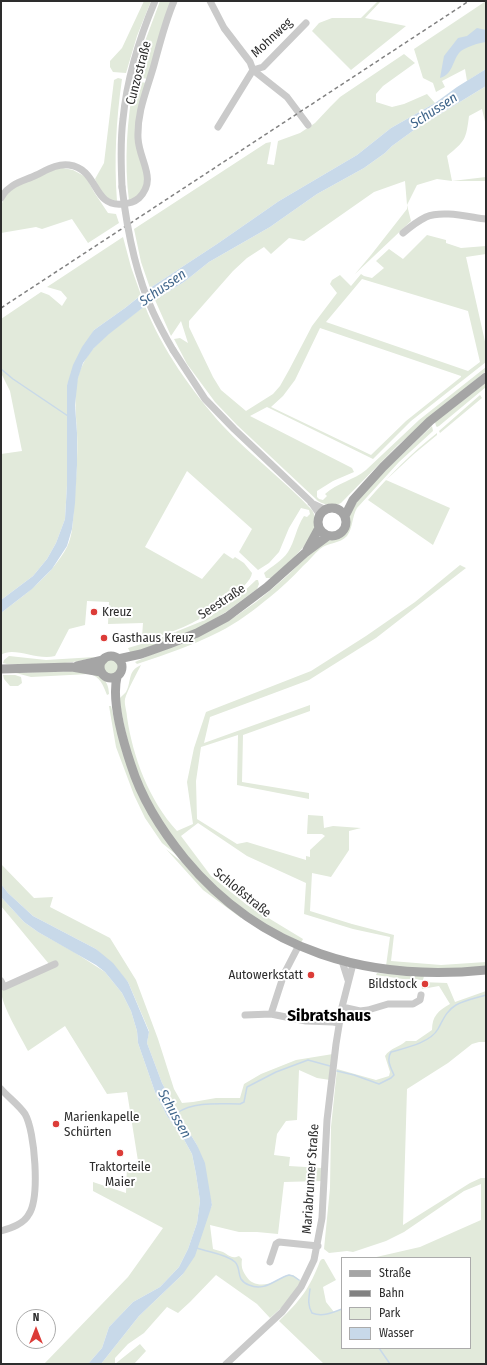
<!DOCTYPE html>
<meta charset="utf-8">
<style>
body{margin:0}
#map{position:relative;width:487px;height:1365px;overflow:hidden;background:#fff;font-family:"Fira Sans Condensed",sans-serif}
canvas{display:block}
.frame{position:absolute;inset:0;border:2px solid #2d2d2d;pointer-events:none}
.legend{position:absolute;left:341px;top:1257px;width:130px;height:92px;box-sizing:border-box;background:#fff;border:1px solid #ababab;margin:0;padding:5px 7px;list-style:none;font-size:12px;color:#2d2d2d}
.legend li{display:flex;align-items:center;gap:8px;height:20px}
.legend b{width:20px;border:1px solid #ababab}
.north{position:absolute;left:16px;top:1309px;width:40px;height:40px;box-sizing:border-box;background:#fff;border:1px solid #ababab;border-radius:50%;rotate:0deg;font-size:11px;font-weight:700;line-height:16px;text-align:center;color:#2d2d2d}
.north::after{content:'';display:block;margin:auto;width:14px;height:18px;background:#dc3c38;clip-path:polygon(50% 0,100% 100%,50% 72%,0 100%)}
</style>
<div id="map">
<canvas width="487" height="1365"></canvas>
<div class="frame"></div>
<ul class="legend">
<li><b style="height:5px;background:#a5a5a5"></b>Straße</li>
<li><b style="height:5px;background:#828282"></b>Bahn</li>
<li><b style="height:11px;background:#e2eadb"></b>Park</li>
<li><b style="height:11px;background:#c8d9e9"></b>Wasser</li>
</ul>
<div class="north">N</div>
</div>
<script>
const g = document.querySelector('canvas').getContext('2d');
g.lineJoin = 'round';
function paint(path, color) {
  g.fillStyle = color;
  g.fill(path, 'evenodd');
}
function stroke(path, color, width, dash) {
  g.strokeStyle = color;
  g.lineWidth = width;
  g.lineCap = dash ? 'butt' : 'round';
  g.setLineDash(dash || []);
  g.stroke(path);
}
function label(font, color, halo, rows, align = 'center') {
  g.font = font + ' "Fira Sans Condensed",sans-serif';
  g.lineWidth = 4;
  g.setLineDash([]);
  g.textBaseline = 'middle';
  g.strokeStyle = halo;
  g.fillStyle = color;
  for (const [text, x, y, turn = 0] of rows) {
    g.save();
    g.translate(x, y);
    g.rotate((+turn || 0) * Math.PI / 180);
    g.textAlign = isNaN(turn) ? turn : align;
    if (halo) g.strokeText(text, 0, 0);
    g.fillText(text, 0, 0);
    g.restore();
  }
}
paint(new Path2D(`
 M144,1H151L137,36L126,73L113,72L110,67V61L122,48Z
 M160,1H172L148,79L136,77L141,52Z
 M378,1H381L365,18L406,26L351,70L312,31L319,23L332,18H361Z
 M486,1V69L467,81L465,69L442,81L445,87L436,92L433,83L423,78L414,49Z
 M404,54L415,63L383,86L376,94V102L392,107L404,104L427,94L435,103L391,128L357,155L279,201L217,244L150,288L141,262L134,229L266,143L271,142L267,164L274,165L278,141L300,133L315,123L331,106L340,97Z
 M118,78L122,79C116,121 114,159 117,201C105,201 99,188 95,179L104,163L114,80Z
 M134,81L147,83L138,123L145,172L144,189L137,197L129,201C124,161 127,121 134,81Z
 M486,86V126L482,109L469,116C466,140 465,141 447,156L452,181L486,177V181H452L437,179L417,185L407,205L411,221L355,274L371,255L407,209V205L405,181L374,192L304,241L289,238L271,254L264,247L247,258L233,271L189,321V327L213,377L221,390L246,411L273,394L280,386L289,370L312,326L337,293L330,284L332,280L340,275L351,286L361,274L364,276L372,278L384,268L376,261L389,249L403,259L427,235L446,240V243L461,248L486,246V254L466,257L486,346V362L411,421L373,459L267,407L250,416L352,468L354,472L333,481L317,491V497L319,499L323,500L327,496L325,494C337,483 354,480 366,470L419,420L486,367V371L398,445L341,503C333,507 325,505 318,501L237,425L215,402L187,364L174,339L180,338L188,343L181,321L171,336L155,300L184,282L209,262L270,227L317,194L364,168L385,153L392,146L414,130ZM362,279L468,311L480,362L468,371L326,322ZM320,328L461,376V377L406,421L371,455L271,407L283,396L295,380Z
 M63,168L73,170L86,177L94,192L108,213L116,214L119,223L88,243L72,219L42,229L36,227L1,233V205L8,191L53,169Z
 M123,237L131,267L141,295L125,308L94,330L67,385V485L65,519L56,543L47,559L33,576L1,600V454L22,451L10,391L1,373V319L41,292L49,295L62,306L67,298L61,291L47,287Z
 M145,306C161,348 193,393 223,426C251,456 284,480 312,510C327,534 286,564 271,578H266L264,573C272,566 282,561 288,552C295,541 296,528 304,516L307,517L310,514L309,510L301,508L289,528L279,552L269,563L258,570L239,552L252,529L187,471L145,547L202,579L224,553L233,559L235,557L244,563L252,573C251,587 205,617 192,623C181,629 169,632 157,637L155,634L142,637L143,623L108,624L109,602L87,601L85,625L69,629L55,656C37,661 14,646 1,655V613C26,594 52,575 67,547C73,535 73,519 74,505C76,481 78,457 77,432C76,410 72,385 83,364C94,341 125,321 145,306Z
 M486,381V387L439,426L437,427L436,426L435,422Z
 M480,395L482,398L440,433L439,431Z
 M432,426L433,431L399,462L357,508C352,516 353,528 347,536C340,544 328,542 320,549C314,554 309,561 303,566C293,577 281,588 270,597C254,610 237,623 219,632C193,645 165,655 137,664L135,662L236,616L256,602L273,588L289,574L314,548L326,539L336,538L344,534L348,525L349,513L367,488Z
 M437,433V435L414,454L386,480L450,508L433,545L368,500C389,476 411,453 437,433Z
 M460,565L466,568L376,638L309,680L210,717L204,743L310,705V711L243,735L242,782L309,793V799L237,785L238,735L201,747L196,781L197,819L237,844L247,842L306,860V856L310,857V850L325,836L322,834H307L308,815L323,816L324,828L333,826L361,828L349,831V850L331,877L312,873L310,911L352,924L394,935L391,961L441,965L486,962V967L431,970L386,966L390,937L353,929L304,914L306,883L247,856L198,823L181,836L211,876L247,905L303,939L301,943L296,940C282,933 267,926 254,917C214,890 182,854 157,813C153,806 147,798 144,790C131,761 125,730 119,699C121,697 124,694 126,692C132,681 127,671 141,665C137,673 127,691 125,699C124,704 127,712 127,717C133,758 149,800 177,831L193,824L187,782L194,748L206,712L311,671L366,636L415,602Z
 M256,580H258L259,584L257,589L226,612L194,631L131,654L128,648L158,639L205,620L238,597Z
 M9,656L46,660L95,657C67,666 36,664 7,664L3,663L4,660Z
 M103 667a8 8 0 1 1 16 0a8 8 0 1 1-16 0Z
 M85,671C98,674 109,678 109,694L107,695C103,685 100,676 89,674L31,677L16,673H5Z
 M3,675H15L21,677L22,683L18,686H10L4,679Z
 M109,706H111L123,754L179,857L162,843L145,818L134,795L116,747Z
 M166,849L184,864L241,916V918L203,890Z
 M1,864L34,898L53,897L50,907L110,938L136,980L158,1039L174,1089L182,1103L193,1102L216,1098H240L244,1084L261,1074L296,1060L333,1054L330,1080L317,1078L299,1070L297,1120L286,1121L277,1134L274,1155L290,1157L289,1166L322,1168V1181L284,1182L278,1234L257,1232H239L210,1225L213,1249C216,1250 220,1251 223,1252C230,1256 232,1259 239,1256L242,1259C241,1266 242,1270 246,1276C252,1286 264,1286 274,1282C279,1280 283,1276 288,1275C294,1274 297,1278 302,1282L282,1307L270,1318L257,1304L216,1275L190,1302L178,1313L167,1307L144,1333L128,1344L115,1358V1364L140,1344L146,1351L134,1364H101L139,1316L183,1274L212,1205L197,1145L186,1127L162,1083L147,1043L149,1031L128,982L96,949L33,916L8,893L1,884Z
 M1,897L24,922L38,932L74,952L105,972L122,993L131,1011L137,1031L138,1043L155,1092L167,1116L182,1136L192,1154L196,1174L200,1201L197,1223L188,1249L179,1267L160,1287L133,1302L109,1327L102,1348L88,1364H44L128,1277L163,1228L93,1191V1182L126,1193L127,1165L138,1161L127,1092L107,1094L65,1026L28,1051C21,1037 1,1005 1,990L57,965L49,964L1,906Z
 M377,973L424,976L423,980L403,979L376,975Z
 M421,982L447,983L455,1002L486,991V1042H479L472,1044L448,1063L407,1089L403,1225L470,1183L481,1178H486V1364H324L279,1321C300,1301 310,1288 320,1261L322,1259H324L336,1280L323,1287L326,1302L334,1312L342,1309V1348H470V1258H372L420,1247L481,1220V1184L464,1191L404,1232L386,1241L353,1252L347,1251L329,1253L324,1249L330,1188L331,1127L337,1069L376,1080L389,1076L390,1072L385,1056C390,1048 400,1047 406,1041H416L432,1030C432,1016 438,1011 450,1004L439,986L422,989Z`), '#e2eadb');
paint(new Path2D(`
 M477,28L486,30V42C479,43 464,47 459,53C452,62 453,74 440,78L444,56L458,38L467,36Z
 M486,69V86L414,130L392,146L385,153L364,168L317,194L270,227L209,262L184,282L145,306L109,334L94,348L83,363L78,378L75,405L77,433V465L75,503L72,529L67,546L52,569L32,589L1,613V600L33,576L47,559L56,543L65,519L67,485V385L73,365L82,347L94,330L125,308L150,288L217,244L279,201L357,155L391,128L435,103L457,87Z
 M1,884L8,893L33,916L96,949L113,963L128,982L149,1032L147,1043L162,1083L186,1127L197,1145L205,1163L212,1205L195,1256L183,1274L139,1316L101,1364H88L102,1348L109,1327L133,1302L160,1287L179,1267L188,1249L197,1223L200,1201L196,1174L192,1154L182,1136L167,1116L155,1092L138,1043L137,1031L131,1011L122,993L105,972L96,965L38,932L24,922L1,897Z`), '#c8d9e9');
stroke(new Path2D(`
 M1,369L13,379L68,416
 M337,1071L354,1075L379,1084L391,1078L394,1075C391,1068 386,1060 391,1052C405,1048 430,1043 438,1029C443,1020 446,1011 456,1005C465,1000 476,998 486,995
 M177,1113C194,1101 220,1104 240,1104L244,1102L247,1087L276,1072L308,1060L330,1066
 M197,1248C208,1252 227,1254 235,1262C240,1267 238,1274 241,1279C243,1282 246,1284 249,1285C265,1292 275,1279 289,1275L293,1276L299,1280
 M310,1289C309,1297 307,1305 312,1313C322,1317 332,1313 342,1309
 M379,1348L390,1364`), '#c8d9e9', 1.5);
stroke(new Path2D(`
 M210,1L224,28L250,62L253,70L287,97L308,125
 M253,70L263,67L306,23
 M218,127L253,70
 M122,187C121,165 120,142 123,119C127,78 139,39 155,1
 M1,198C8,185 20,182 32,177C44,172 56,163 69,165C99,169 92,207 122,204C129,203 133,203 139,198C158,179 139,161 138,138C137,111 147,90 154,65C160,43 165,22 174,1
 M403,233C410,227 418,221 426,217C442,210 469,217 486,219
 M173,350L205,399L234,429L311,502L320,515
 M311,503L326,510
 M342,961L348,980
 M1,981L4,987L55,964
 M342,1007L360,1011L368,1010L388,1004H413L420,1000L421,995
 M271,1014L284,974L299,945
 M245,1015L271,1014L306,1021L333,1022L339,1023
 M1,1089C8,1097 19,1105 25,1114C35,1131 40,1197 29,1214C24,1224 11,1228 1,1231
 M270,1262L276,1244L279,1242L318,1246
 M226,1364L282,1312L301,1287L314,1260L322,1218L327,1120L336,1044L342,1007L353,964`), '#cacaca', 7);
stroke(new Path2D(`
 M318 522a14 14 0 1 1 28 0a14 14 0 1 1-28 0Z
 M345,516L353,500L383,467L430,421L486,377
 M307,550L319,528
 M100 667a11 11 0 1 1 22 0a11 11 0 1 1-22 0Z
 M118,659L141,654L169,644L197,633L227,617L267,587L305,553L328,536
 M77,666L103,660
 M1,669L72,667L101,672
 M117,677C111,702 123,741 131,765C142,800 162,831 185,859C262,952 369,982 486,970`), '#a5a5a5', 9);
stroke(new Path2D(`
 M1,308L469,1`), '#828282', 1.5, [4, 3]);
stroke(new Path2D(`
 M122,187C127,230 135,273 153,312C159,325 166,338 173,350`), '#cacaca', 7);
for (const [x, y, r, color] of [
 [94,612,4,"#dc3c38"],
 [104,638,4,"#dc3c38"],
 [311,975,4,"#dc3c38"],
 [425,984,4,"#dc3c38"],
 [56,1124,4,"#dc3c38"],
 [120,1153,4,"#dc3c38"]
]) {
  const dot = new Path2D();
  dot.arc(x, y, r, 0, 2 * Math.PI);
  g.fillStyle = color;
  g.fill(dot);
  stroke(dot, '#fff', 1.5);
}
label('13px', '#2d2d2d', '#fff', [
 ["Mohnweg",272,38,-43],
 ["Cunzostraße",139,73,-75],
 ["Seestraße",222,602,-33],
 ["Schloßstraße",242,893,39],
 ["Mariabrunner Straße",311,1179,-86]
]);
label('13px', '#2d2d2d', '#fff', [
 ["Kreuz",102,612],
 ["Gasthaus Kreuz",112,638],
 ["Autowerkstatt",303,975,"right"],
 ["Bildstock",417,984,"right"],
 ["Marienkapelle",64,1117],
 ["Schürten",64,1132],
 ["Traktorteile",120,1167,"center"],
 ["Maier",120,1182,"center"]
], 'left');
label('italic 14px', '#40668b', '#fff', [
 ["Schussen",434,111,-33],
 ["Schussen",163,288,-35],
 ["Schussen",174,1114,61]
]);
label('bold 17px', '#000', '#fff', [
 ["Sibratshaus",329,1016]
]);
</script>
